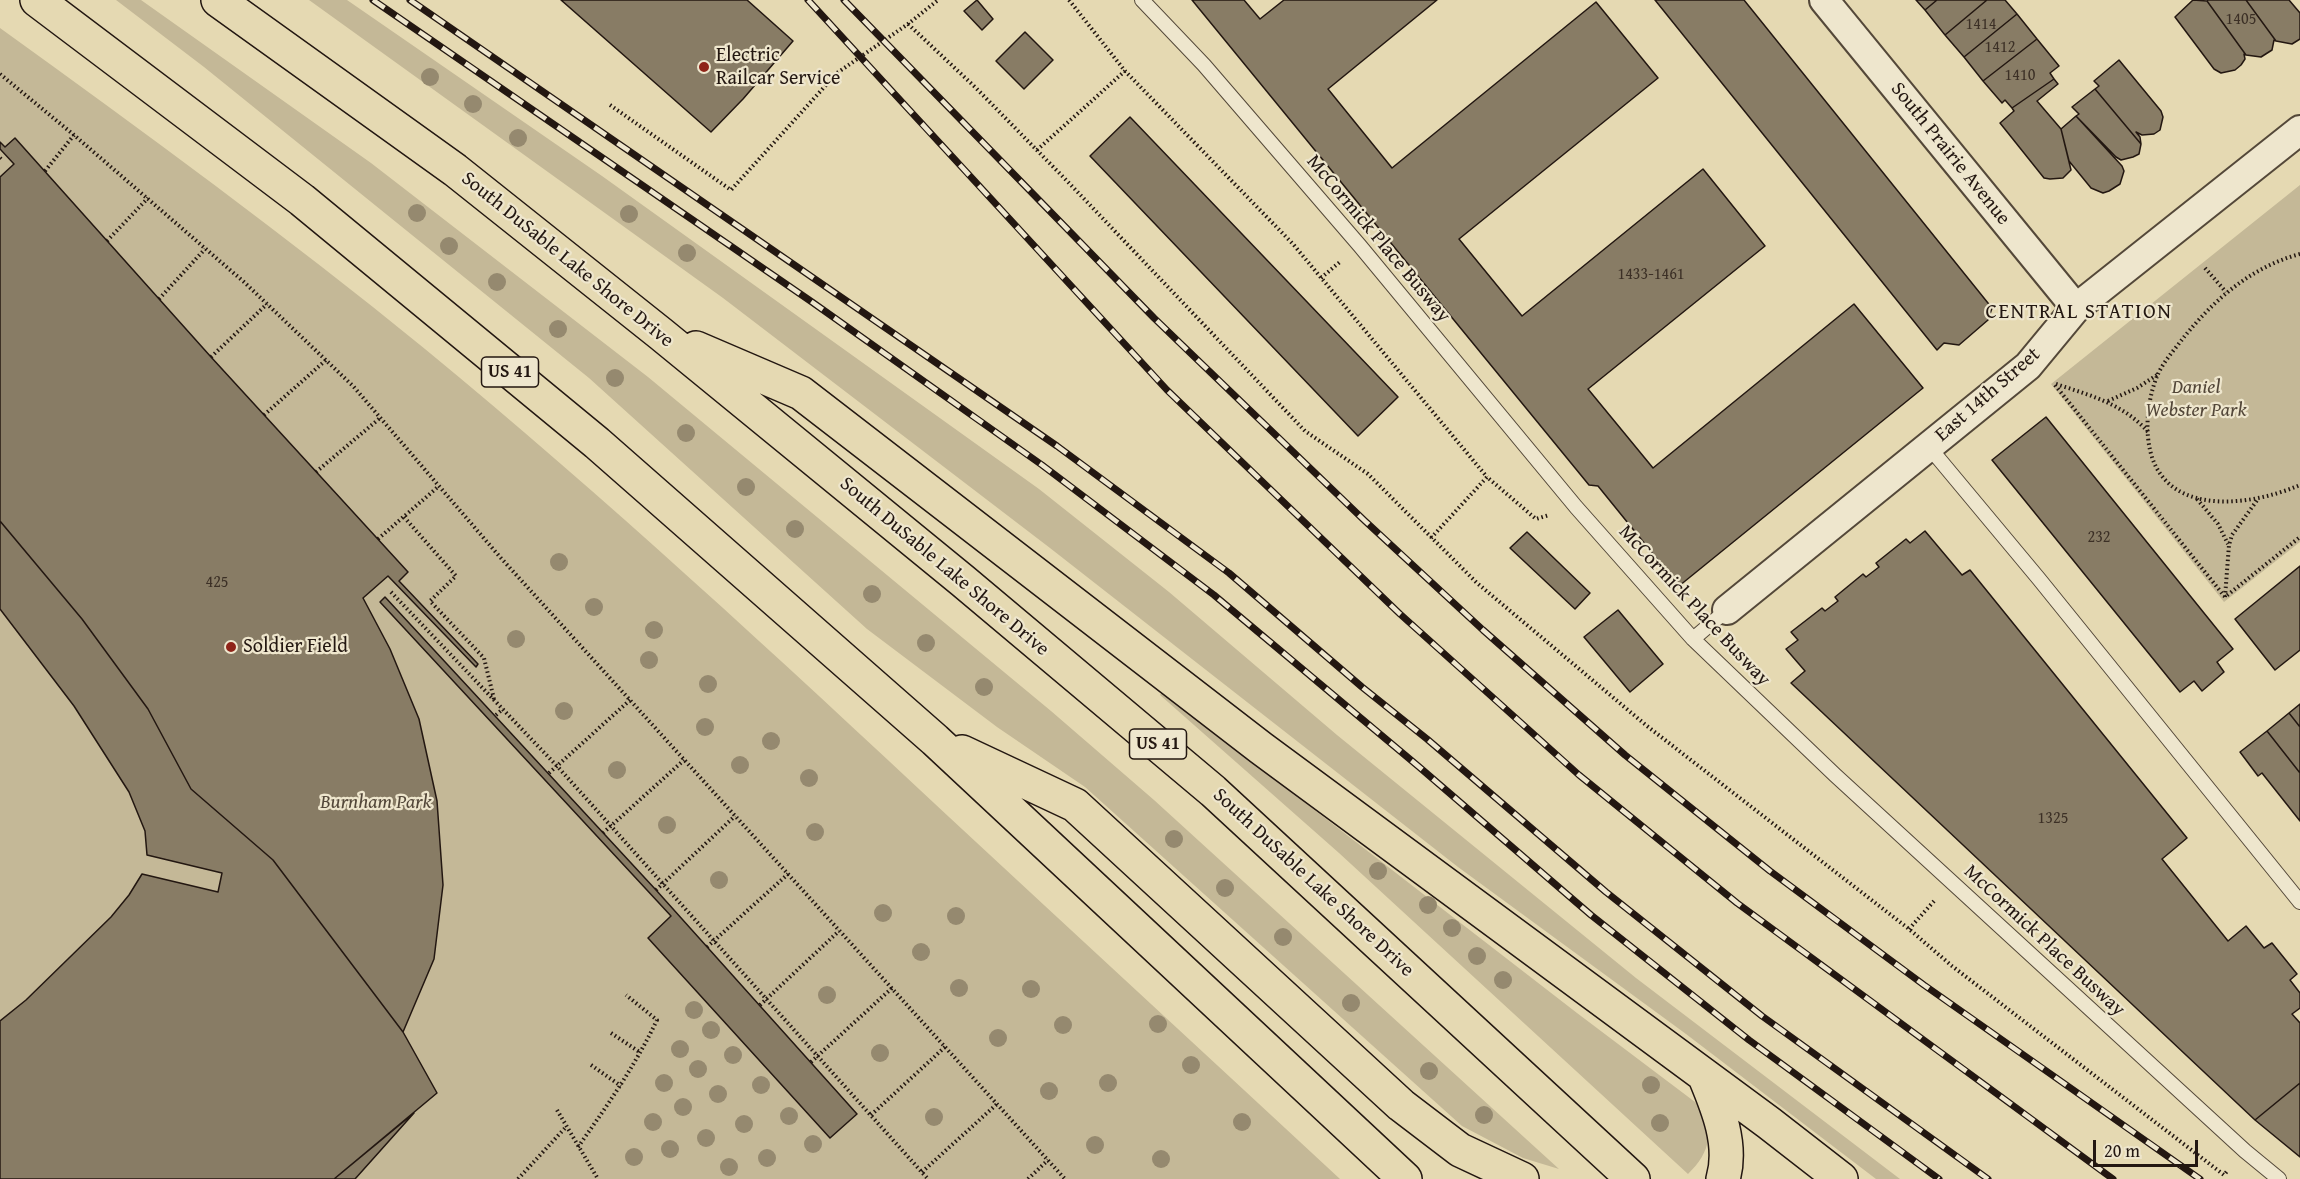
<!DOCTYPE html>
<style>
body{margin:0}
#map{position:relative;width:2300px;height:1179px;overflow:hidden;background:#e5d9b2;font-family:"Gentium Book Plus",serif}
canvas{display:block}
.scale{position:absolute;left:2093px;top:1140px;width:105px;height:27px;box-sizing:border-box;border:3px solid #231711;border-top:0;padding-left:8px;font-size:18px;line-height:21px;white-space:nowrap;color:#231711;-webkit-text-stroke:4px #eee6cd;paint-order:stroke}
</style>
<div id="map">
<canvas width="2300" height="1179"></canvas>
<div class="scale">20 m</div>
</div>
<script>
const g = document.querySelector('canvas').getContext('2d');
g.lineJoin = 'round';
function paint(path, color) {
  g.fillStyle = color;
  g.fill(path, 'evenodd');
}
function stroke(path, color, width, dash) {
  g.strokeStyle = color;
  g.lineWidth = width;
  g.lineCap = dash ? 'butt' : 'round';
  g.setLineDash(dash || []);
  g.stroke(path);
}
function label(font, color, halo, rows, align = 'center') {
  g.font = font + ' "Gentium Book Plus",serif';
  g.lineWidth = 4.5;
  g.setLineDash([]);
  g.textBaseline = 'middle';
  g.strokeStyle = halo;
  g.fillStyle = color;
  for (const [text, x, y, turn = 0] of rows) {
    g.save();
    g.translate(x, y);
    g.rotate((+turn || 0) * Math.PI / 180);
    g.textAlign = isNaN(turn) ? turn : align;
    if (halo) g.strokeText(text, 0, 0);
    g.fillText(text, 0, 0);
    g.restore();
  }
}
paint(new Path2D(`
 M116,0H141L371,163L648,377L1051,711L1154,800L1559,1169L1523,1158L1462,1126L1085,787L997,727L867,629L589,378L204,67Z
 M309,0H347L602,176L1039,489L1169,592L1337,735L1636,978L1900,1179H1876L1686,1034L1458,867L1050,548L723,298Z
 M0,28C144,132 288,237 425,349C606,498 778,657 949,817C1079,938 1210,1058 1340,1179H0Z
 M2300,185V542L2224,602L2051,384Z
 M1162,692L1577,1013L1695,1102C1716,1128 1711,1152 1688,1174L1339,853L1160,695Z`), '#c4b897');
const building = new Path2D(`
 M561,0H747L793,41L743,99L711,132Z
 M977,0L993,19L982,30L964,11Z
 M1192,0H1244L1260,19L1284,0H1437L1328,89L1392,168L1596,2L1658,78L1459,239L1522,316L1703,169L1765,246L1588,389L1653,468L1854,304L1923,388L1679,586L1598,486L1589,485Z
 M1655,0H1744L1992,308L1988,320L1959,345L1944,343L1937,350Z
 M1916,0H1937L1925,10Z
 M1937,0H1987L1945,35L1925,10Z
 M1987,0H2005L2017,14L1964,57L1945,35Z
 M2193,0L2207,1L2246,55L2244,54L2245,59L2241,65L2235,70L2221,73L2214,69L2175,17Z
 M2208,0H2246L2276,41L2274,40L2272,50L2261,57L2246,55L2207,1Z
 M2246,0H2289L2300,13V39L2292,44L2276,41Z
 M2017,14L2037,39L1983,81L1964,57Z
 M1025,32L1053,60L1024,89L996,61Z
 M2037,39L2059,66L2050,73L2054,79L2012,108L2005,100L2002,103L1983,81Z
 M2119,60L2161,111L2163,117L2160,130L2154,134L2142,135L2136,132L2140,137L2141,144L2095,89L2099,86L2094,81Z
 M2054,79L2058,84L2037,101L2061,129L2071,170L2063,178L2050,179L2044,178L2000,123L2014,111L2012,108Z
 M2095,89L2141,144L2139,154L2133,157L2121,160L2116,157L2076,116L2079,114L2072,107Z
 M2076,116L2122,166L2124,171L2120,184L2109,191L2103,193L2091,188L2069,161L2061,129Z
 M1130,117L1398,397L1358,436L1090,156Z
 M15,138L211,357L408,572L399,581L478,664L476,667L388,576L363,598L390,649L419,719L437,801L443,885L434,959L403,1032L273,860L191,789L148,709L82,619L0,521V177L14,164L0,149V142L5,147Z
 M2046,417L2233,649L2217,662L2224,672L2202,691L2194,681L2180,692L1992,460Z
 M0,521L82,619L148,709L191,789L273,860L403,1032L437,1093L334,1179H0V1021L26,1000L111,917L129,895L142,874L218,892L222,873L147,855L145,831L129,792L74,706L0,609Z
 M1925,531L1962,575L1970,570L2187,838L2162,859L2228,941L2246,926L2264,948L2272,943L2297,974L2290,980L2300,993V1008L2292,1014L2300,1023V1083L2255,1120L1791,683L1805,671L1786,649L1798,640L1791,632L1822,608L1825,611L1838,601L1835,597L1863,574L1866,577L1879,567L1876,563L1906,539L1910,543Z
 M1527,532L1590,593L1575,609L1510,548Z
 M2300,566V650L2275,670L2235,619Z
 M385,597L656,890L857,1114L830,1138L648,938L671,916L380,602Z
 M1618,610L1663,664L1630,692L1584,637Z
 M2300,704V727L2289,713Z
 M2289,713L2300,727V773L2267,731Z
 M2267,731L2300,773V821L2262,773L2258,776L2240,752Z
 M2300,1083V1157L2255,1120Z
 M414,1113L355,1179H334Z`);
paint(building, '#887c65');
stroke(building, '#231711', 1.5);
const lane = new Path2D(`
 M1142,0L1204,65L1360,246L1576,507L1693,639L1835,775L2245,1151L2279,1179
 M1929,447L2039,579L2300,902
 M1693,639L1727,610`);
const street = new Path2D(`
 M1824,0L2076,308
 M1727,610L2028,366L2076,308L2300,130`);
const highway = new Path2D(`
 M37,0L302,200L597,443L935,740L1405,1179
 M218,0L455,170L661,334L963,581L1213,791L1633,1179
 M696,348L801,393L1261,748L1769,1123L1841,1179
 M962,752L1075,805L1401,1105L1460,1150L1522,1179
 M1705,1077C1718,1108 1733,1145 1723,1179`);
stroke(lane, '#544839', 16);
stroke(street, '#544839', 32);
stroke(highway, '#231711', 36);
stroke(new Path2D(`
 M1069,0L1125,71L1293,244L1487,477
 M908,24L975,87L1070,184L1305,431L1368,474L1477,583L1647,726L1909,929L1952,966L2224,1175L2228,1170
 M0,74L74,135L244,282L353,386L500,557L1065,1179
 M610,105L731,190L837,73L908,24L938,0
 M1037,150L1125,71
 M0,158L3,161
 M45,171L74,135
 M107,241L148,198
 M2300,254C2251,267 2215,299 2184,337C2175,349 2164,361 2158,374C2150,392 2146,417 2148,437C2155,517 2244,509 2300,485
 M2205,268L2226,292
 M1321,278L1341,261
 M159,299L205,249
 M211,357L267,304
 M2056,384C2089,395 2124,404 2148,432
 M2055,385L2225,597L2300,537
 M2108,401L2137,388L2157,375
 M264,415L326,360
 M316,472L380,418
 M2197,499L2218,524L2228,544
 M404,517L456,576L430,601L484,658L494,699
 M1431,538L1487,477L1536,519L1549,515
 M378,539L439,486
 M391,592L557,766L630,700
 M2225,597L2229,545L2232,535L2258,499
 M496,715L503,709
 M549,773L557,766L928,1179
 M603,833L684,760
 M656,890L735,816
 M1909,929L1935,900
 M707,947L788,874
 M760,1005L839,931
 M611,1033L641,1053
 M811,1062L892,988
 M591,1065L621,1086
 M557,1110L598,1179
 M871,1115L945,1047
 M578,1147C607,1106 635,1066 657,1020L626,995
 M922,1172L997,1104
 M518,1179L566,1127
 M1028,1179L1048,1160`), '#231711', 4, [1.5, 3]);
stroke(lane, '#eee6cd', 14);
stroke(street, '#eee6cd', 28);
stroke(highway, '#e5d9b2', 33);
const rail = new Path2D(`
 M373,0L812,302L1042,465L1214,595L1418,766L1591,915L1749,1040L1939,1179
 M410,0L1057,446L1229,573L1362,687L1427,739L1606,892L1762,1016L1988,1179
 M808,0L1167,390L1400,614L1579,775L1737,903L2113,1179
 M844,0L1154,318L1365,521L1483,630L1625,755L1770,871L1924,985L2200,1179`);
stroke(rail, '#231711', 7);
stroke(rail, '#eee6cd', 4.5, [14]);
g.fillStyle = '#95896f';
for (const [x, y] of [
 [430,77],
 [473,104],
 [518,138],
 [417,213],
 [629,214],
 [449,246],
 [687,253],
 [497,282],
 [558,329],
 [615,378],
 [686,433],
 [746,487],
 [795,529],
 [559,562],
 [872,594],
 [594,607],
 [654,630],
 [516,639],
 [926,643],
 [649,660],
 [708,684],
 [984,687],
 [564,711],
 [705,727],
 [771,741],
 [740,765],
 [617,770],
 [809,778],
 [667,825],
 [815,832],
 [1174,839],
 [1378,871],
 [719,880],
 [1225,888],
 [1428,905],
 [883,913],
 [956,916],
 [1452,928],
 [1283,937],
 [921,952],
 [1477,956],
 [1503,980],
 [959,988],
 [1031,989],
 [827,995],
 [1351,1003],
 [694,1010],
 [1158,1024],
 [1063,1025],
 [711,1030],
 [998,1038],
 [680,1049],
 [880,1053],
 [733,1055],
 [1191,1065],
 [698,1069],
 [1429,1071],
 [664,1083],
 [1108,1083],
 [761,1085],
 [1651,1085],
 [1049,1091],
 [718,1094],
 [683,1107],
 [1484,1115],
 [789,1116],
 [934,1117],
 [653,1122],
 [1242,1122],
 [1660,1123],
 [744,1124],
 [706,1138],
 [813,1144],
 [1095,1145],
 [670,1149],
 [634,1157],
 [767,1158],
 [1161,1159],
 [729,1167]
]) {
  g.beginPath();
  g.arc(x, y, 9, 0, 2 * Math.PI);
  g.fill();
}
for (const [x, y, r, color] of [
 [704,67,6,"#8f2418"],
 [231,647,6,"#8f2418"]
]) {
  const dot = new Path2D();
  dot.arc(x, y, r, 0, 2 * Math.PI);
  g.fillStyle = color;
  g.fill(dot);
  stroke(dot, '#eee6cd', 2);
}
label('16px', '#3c3026', null, [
 ["1405",2241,20],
 ["1414",1981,25],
 ["1412",2000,48],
 ["1410",2020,76],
 ["1433-1461",1651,275],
 ["232",2099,538],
 ["425",217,583],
 ["1325",2053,819]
]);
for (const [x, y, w] of [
 [510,372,57],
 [1158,744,57]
]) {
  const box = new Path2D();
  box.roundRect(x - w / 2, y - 15, w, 30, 4.5);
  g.fillStyle = '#eee6cd';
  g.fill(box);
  stroke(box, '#231711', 1.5);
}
label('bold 18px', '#231711', null, [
 ["US 41",510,372],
 ["US 41",1158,744]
]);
label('20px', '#231711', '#eee6cd', [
 ["Electric",716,56],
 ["Railcar Service",716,79],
 ["Soldier Field",243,647]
], 'left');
label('20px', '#231711', '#eee6cd', [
 ["South Prairie Avenue",1950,154,51],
 ["McCormick Place Busway",1378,239,50],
 ["South DuSable Lake Shore Drive",567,260,39],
 ["East 14th Street",1988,395,-41],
 ["South DuSable Lake Shore Drive",944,567,40],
 ["McCormick Place Busway",1694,606,47],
 ["South DuSable Lake Shore Drive",1313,883,43],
 ["McCormick Place Busway",2044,941,43]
]);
label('italic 20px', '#534739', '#eee6cd', [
 ["Daniel",2196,388],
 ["Webster Park",2196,411],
 ["Burnham Park",376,803]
]);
g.letterSpacing = '1.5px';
label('21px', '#231711', '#eee6cd', [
 ["CENTRAL STATION",2079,313]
]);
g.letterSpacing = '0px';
</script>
